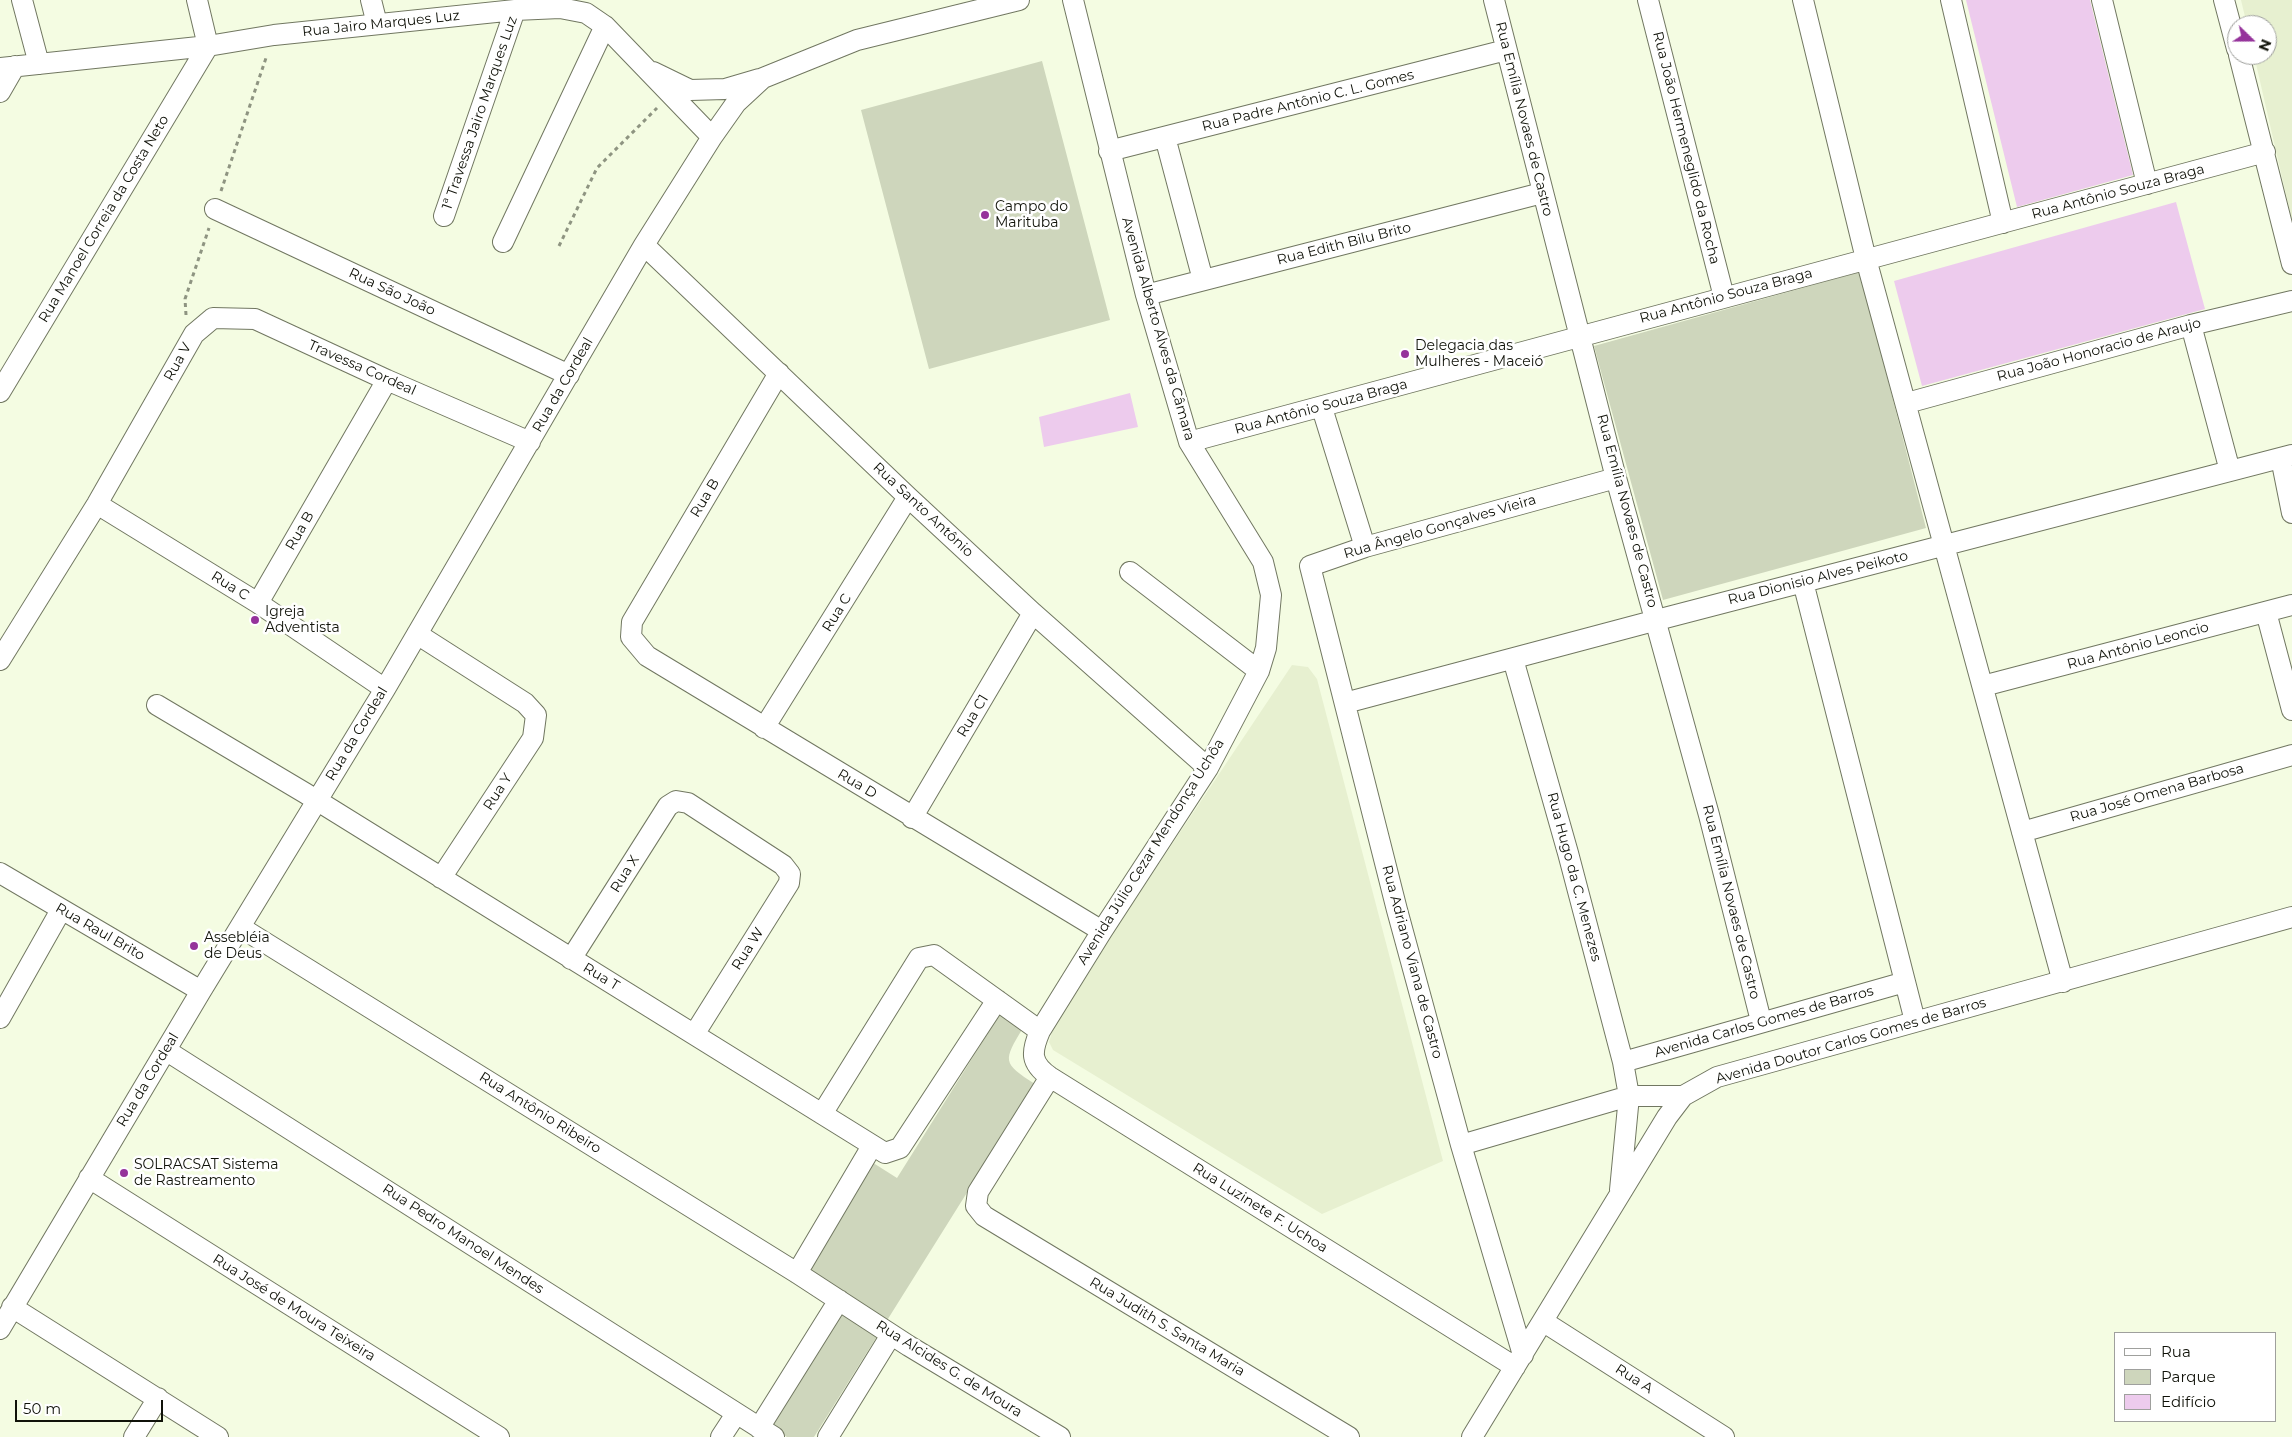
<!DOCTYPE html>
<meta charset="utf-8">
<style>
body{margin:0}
#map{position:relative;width:2292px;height:1437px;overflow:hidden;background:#f4fce2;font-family:Montserrat,sans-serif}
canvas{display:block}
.legend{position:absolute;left:2114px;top:1332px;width:162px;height:90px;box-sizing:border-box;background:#fff;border:1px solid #9fa09d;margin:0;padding:6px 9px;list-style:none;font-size:15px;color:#101209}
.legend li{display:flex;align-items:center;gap:10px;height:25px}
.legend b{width:25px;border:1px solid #9fa09d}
.north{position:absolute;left:2227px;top:15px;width:50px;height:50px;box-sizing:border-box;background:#fff;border:1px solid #9fa09d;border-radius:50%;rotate:112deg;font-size:14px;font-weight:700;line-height:20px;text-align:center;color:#101209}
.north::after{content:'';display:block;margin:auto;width:18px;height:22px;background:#95339b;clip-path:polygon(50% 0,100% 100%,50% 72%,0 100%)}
.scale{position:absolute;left:15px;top:1400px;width:148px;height:22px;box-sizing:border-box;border:2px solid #101209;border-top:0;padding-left:6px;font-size:15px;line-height:18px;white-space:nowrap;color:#101209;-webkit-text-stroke:4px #fff;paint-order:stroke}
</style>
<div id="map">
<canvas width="2292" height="1437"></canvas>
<ul class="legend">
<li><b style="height:6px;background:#fff"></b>Rua</li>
<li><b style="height:14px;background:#ced6bc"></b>Parque</li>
<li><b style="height:14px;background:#edcbed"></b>Edifício</li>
</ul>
<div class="north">N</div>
<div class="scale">50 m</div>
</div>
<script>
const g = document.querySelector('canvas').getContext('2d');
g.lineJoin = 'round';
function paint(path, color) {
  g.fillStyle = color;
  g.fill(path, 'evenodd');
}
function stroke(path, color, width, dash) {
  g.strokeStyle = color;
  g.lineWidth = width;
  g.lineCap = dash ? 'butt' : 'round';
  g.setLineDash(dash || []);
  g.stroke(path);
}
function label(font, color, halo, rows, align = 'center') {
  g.font = font + ' Montserrat,sans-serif';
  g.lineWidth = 5;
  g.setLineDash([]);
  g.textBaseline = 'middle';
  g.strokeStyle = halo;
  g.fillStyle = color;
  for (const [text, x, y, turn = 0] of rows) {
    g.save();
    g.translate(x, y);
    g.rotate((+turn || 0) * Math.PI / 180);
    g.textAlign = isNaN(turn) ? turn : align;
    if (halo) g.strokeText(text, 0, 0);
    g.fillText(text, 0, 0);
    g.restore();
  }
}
paint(new Path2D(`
 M2241,0H2292V221L2254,55H2267V25H2247Z
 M1292,665L1308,667L1317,679L1443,1161L1322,1214L1053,1050L1049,1042L1057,1016Z`), '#e7f0d0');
paint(new Path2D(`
 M1042,61L1110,320L929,369L861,110Z
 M1860,272L1926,528L1663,600L1594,346Z
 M1000,1014L1023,1028C1003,1061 1002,1063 1035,1084L814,1437H787L766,1424L845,1297L802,1271L867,1159L897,1178Z`), '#ced6bc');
paint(new Path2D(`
 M1966,0H2090L2133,175L2017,207Z
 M2176,202L2205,309L1922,386L1894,281Z
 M1130,393L1138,427L1044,447L1039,417Z`), '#edcbed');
const minor = new Path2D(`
 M22,0L39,64
 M371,0L377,24
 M1073,0L1146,295L1189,442L1263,562L1271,595L1266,648L1259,671L1208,768L1102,931L1040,1031C1031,1052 1030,1063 1050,1077L1515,1367
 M1494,0L1616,478L1709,815L1761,1021
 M1648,0L1724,297
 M1803,0L1866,259L2063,982
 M1951,0L2003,223
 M2102,0L2147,184
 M2224,0L2237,49
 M2239,55L2292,264
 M0,68L208,46L274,35L515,10L560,8L586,13L605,26L712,137
 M653,72L690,90L725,89L759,79
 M0,92L15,66
 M1165,137L1203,280
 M1109,151L1506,50
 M215,209L569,375
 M444,216L515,10
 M503,242L605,26
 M644,245L908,497L1033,613L1208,768
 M1146,295L1542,193
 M2191,325L2230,471
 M779,373L632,622L631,637L647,656L1102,931
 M0,392L208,46L197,0
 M1907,403L2191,325L2292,301
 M1322,408L1365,547
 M1189,442L2265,152
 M2281,458L2292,513
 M97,504L258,603L385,689
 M1130,572L1259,671
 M1803,582L1915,1021
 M258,603L387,380
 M2266,612L2292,710
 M417,634L525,703L536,715L533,738L441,878
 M1513,659L1568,853L1623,1062L1629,1096L1620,1190
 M0,660L97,504L194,334L213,318L255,319L387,380L530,442
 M1983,686L2292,605
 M1345,703L1657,620L2292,455
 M157,705L305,793L885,1153L900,1148L997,1000
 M764,728L908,497
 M912,818L1033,613
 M2022,832L2292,755
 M0,873L201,991
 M240,927L797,1273L909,1346L1060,1437
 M571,959L668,806L676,801L688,803L783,865L790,874L789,883L695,1033
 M0,1018L61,910
 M167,1051L774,1437
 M1623,1062L1905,982
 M1050,1077L978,1192L976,1206L984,1216L1349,1437
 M822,1114L919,958L934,955L1040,1031
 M1461,1145L1629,1096H1683
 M89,1178L499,1437
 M797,1273L872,1146
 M12,1307L218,1437
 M1544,1322L1724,1437
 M0,1329L201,991L385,689L644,245L712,137L736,103L763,78L857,40L1019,0
 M1523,1355L1461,1145L1397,910L1310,566L1365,547L1616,478
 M759,1428L839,1300
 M134,1437L158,1398
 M721,1437L736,1414
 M828,1437L891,1335
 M1472,1437L1667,1117L1683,1096L1717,1077L2292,917`);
stroke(minor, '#717761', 22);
stroke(new Path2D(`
 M221,191L267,55
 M559,246L597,168L657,108
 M186,315L185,299L209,228`), '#8e9481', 3, [4, 4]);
stroke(minor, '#fff', 20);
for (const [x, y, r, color] of [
 [985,215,5,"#95339b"],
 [1405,354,5,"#95339b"],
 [255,620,5,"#95339b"],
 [194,946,5,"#95339b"],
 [124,1173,5,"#95339b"]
]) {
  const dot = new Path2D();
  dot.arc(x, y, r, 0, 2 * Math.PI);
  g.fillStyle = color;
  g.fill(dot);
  stroke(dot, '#fff', 2);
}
label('14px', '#101209', '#fff', [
 ["Rua Jairo Marques Luz",381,24,-6],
 ["Rua Padre Antônio C. L. Gomes",1308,101,-14],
 ["1ª Travessa Jairo Marques Luz",480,113,-71],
 ["Rua Emília Novaes de Castro",1524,119,76],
 ["Rua João Hermeneglido da Rocha",1686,148,76],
 ["Rua Antônio Souza Braga",2118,192,-15],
 ["Rua Manoel Correia da Costa Neto",104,219,-59],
 ["Rua Edith Bilu Brito",1344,244,-14],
 ["Rua São João",392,292,25],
 ["Rua Antônio Souza Braga",1726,296,-15],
 ["Avenida Alberto Alves da Câmara",1158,329,74],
 ["Rua João Honoracio de Araujo",2099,350,-15],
 ["Rua V",178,362,-61],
 ["Travessa Cordeal",362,368,24],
 ["Rua da Cordeal",563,385,-60],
 ["Rua Antônio Souza Braga",1321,407,-15],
 ["Rua B",705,498,-59],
 ["Rua Santo Antônio",923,510,43],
 ["Rua Emília Novaes de Castro",1627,511,75],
 ["Rua Ângelo Gonçalves Vieira",1440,527,-16],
 ["Rua B",300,531,-60],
 ["Rua Dionisio Alves Peikoto",1818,578,-14],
 ["Rua C",230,586,32],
 ["Rua C",837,613,-58],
 ["Rua Antônio Leoncio",2138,646,-15],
 ["Rua C1",973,716,-59],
 ["Rua da Cordeal",357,734,-59],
 ["Rua D",857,784,31],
 ["Rua Y",498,792,-57],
 ["Rua José Omena Barbosa",2157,793,-16],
 ["Avenida Júlio Cezar Mendonça Uchôa",1151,852,-58],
 ["Rua X",625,874,-58],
 ["Rua Hugo da C. Menezes",1574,877,75],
 ["Rua Emília Novaes de Castro",1731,902,76],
 ["Rua Raul Brito",100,932,30],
 ["Rua W",748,949,-58],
 ["Rua Adriano Viana de Castro",1412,962,75],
 ["Rua T",601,977,31],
 ["Avenida Carlos Gomes de Barros",1764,1022,-16],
 ["Avenida Doutor Carlos Gomes de Barros",1851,1041,-16],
 ["Rua da Cordeal",148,1080,-59],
 ["Rua Antônio Ribeiro",540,1113,32],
 ["Rua Luzinete F. Uchoa",1260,1208,32],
 ["Rua Pedro Manoel Mendes",463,1239,33],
 ["Rua José de Moura Teixeira",294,1308,32],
 ["Rua Judith S. Santa Maria",1167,1327,31],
 ["Rua Alcides G. de Moura",949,1369,32],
 ["Rua A",1634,1379,33]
]);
label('14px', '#101209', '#fff', [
 ["Campo do",995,207],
 ["Marituba",995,223],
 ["Delegacia das",1415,346],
 ["Mulheres - Maceió",1415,362],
 ["Igreja",265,612],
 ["Adventista",265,628],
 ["Assebléia",204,938],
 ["de Deus",204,954],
 ["SOLRACSAT Sistema",134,1165],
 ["de Rastreamento",134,1181]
], 'left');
</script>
